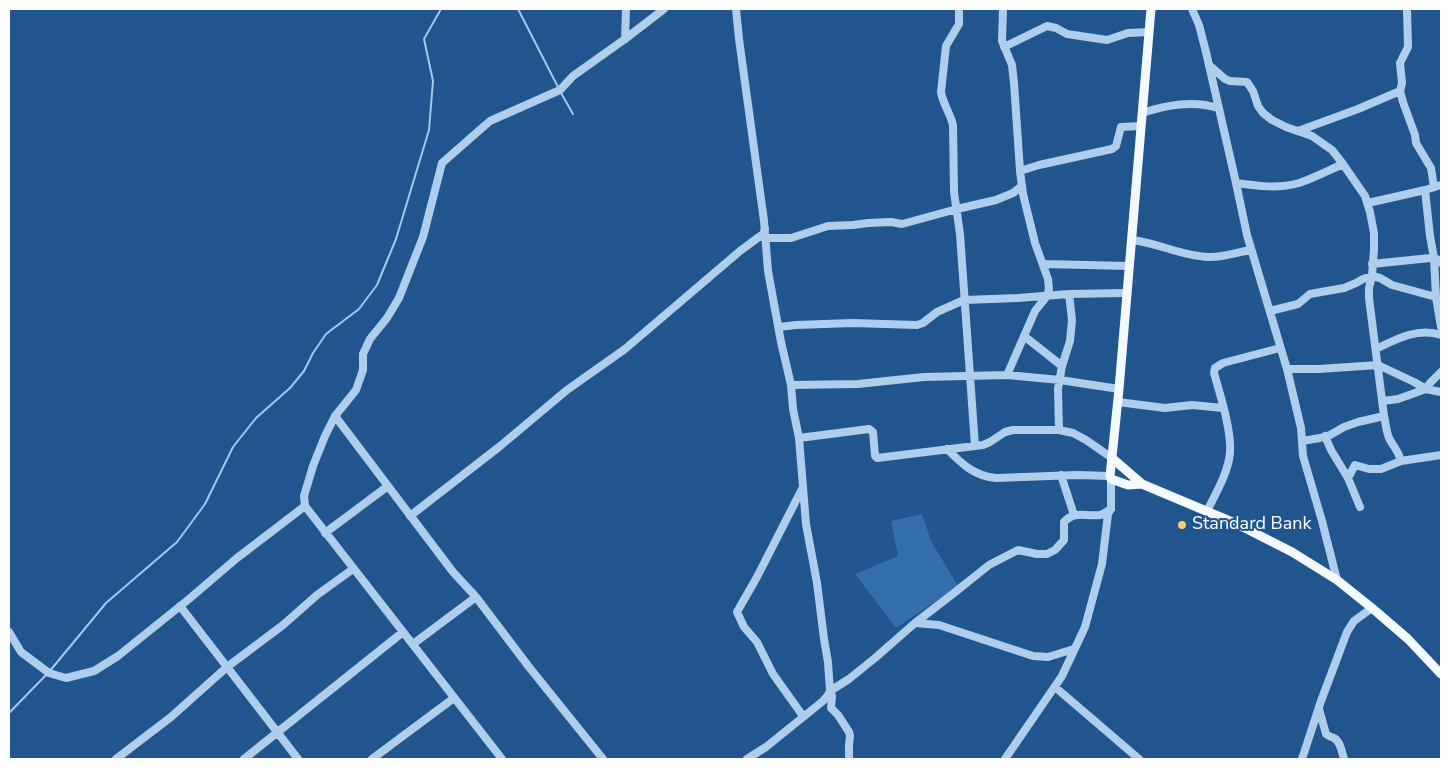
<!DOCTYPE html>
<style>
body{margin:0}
#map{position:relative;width:1450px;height:768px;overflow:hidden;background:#20558e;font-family:"Nunito Sans",sans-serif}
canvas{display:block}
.frame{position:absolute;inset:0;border:10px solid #fff;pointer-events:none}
</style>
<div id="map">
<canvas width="1450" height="768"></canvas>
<div class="frame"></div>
</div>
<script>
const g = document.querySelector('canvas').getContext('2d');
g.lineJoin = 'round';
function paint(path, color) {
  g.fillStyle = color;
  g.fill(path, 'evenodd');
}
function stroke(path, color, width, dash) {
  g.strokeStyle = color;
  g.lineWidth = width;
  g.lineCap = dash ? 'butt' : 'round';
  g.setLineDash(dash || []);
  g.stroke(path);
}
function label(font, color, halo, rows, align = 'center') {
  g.font = font + ' "Nunito Sans",sans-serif';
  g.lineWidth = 4;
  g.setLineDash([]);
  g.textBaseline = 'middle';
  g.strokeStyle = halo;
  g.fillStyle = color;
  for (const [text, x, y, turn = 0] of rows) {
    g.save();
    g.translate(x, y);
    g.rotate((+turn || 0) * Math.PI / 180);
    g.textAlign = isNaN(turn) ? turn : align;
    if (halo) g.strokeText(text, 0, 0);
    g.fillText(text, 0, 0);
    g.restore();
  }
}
paint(new Path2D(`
 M922,514L931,541L958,586L896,628L855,574L898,556L891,521Z`), '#346fab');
stroke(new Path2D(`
 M518,9L559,89
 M561,93L573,114
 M49,672L106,603L177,542L205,504L233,447L256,418L290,388L304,371L313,353L326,334L359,309L377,285L396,239L429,130L433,81L424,39L441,9
 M9,713L46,675`), '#a3c9ed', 2);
stroke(new Path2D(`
 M736,9L739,39L764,221L768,271L781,342L791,385L793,409L799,438L806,524L817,583L824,639L828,662L830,691L832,696L831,708L838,715L849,732L850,736L849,745V759
 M959,9V24L946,46L941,92C943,104 950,113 953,125L954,192L960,234L975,446
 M1003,9L1002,41L1012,65L1014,83L1020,171L1023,194L1035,243L1048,279L1049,289L1047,296L1035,311L1007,375
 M1192,9L1199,25L1206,52L1236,183L1247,235L1287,369L1301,428L1303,456L1322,521L1337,580
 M625,39L626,9
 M1004,47L1047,26L1056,28L1067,34L1107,40L1128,33L1149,32
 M1209,65L1225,79L1230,81L1247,82L1253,91L1258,106L1263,113L1272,120L1286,127L1312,136L1332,150L1343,164L1365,196L1370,212L1374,233V249L1372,276L1369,288V298L1384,416C1386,424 1386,433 1390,440C1395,449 1398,450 1401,461
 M1400,91L1403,102L1415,135L1416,143L1431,168L1434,187
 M1142,113C1167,105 1193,100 1218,108
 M1298,131L1358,109L1400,91L1402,83L1400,63L1408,47L1407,9
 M1020,171L1039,165L1112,149L1116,146L1121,127L1141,126
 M1236,183C1257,186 1278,189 1299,183C1314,178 1329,170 1343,164
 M1425,190L1430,236L1434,258L1436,297L1441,327
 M1368,203L1425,190L1441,185
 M766,238H791L828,226L853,225L868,223L891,222L902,224L957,209L996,200L1013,193L1022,186
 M1132,240C1158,243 1182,256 1208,257C1222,258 1238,252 1251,250
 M1044,264L1129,266
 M1372,264L1430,258L1437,259L1441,263
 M1270,311L1298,304L1310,294L1344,288L1356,283L1363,279L1372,276L1380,278L1392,285L1436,297
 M779,327L796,325L853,323L917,325L923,323L937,312L964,300L1018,298L1069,294L1126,293
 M1024,336L1062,366
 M1376,349C1396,339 1419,327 1441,335
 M1287,369H1319L1378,365L1414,382L1426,389L1430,383L1441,372
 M791,385L858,384L924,377L1007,375L1060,380L1119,389
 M1383,401L1398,399L1426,389L1441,392
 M1118,402L1165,408L1192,405L1223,408
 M335,416L453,572L476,597L529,667L603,759
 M1059,430L1058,389L1062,366L1070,341L1072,320L1069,294
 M1325,436L1331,450L1348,478L1360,507
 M799,438L869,429L873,432L875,456L877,458L983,445L990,442L1005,432L1013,430H1059L1073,433L1086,440L1112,458
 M1302,441L1320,438L1330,435L1344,427L1358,422L1384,416
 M947,449C962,464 974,476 996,478L1077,475L1110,476
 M1061,475L1074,515
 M1348,478L1355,465L1369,469H1381L1401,461L1441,455
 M802,489L757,577L737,612L744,627L757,642L773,674L803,716
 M305,506L304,496L313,466L325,436L335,416L356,390L363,370V354L370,339L387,318L399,298L423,237L442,163L490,121L560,90L573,76L625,39L664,9
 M1207,511C1216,493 1228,473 1230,453C1232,432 1220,394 1214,373L1215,368L1223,363L1280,348
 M410,516L499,447L567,390L625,349L740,251L763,234L765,229
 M325,533L388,486
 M180,606L298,759
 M915,623L939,625L1033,656L1048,657L1074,649
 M9,632L21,652L49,673L66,678L94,671L118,656L189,599L237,558L305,506L502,759
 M413,644L476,597
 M1055,687L1139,759
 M1319,709L1326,734C1328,736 1331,737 1334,738C1341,742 1342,753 1344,759
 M116,759L171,717L227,667L283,625L317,595L353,569
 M244,759L403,632
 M372,759L454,698
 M747,759L766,747L823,701L828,695L830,691L849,679L875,658L915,623L954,593L989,565L1018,550L1037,554H1047L1055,550L1064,540V522C1075,510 1086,517 1100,515C1104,514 1107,511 1111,509
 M1005,759L1062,676L1085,627L1102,564L1108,514L1111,509V479
 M1302,759L1321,701L1347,632L1354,621L1372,608`), '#afcdec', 8);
stroke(new Path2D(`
 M1112,458L1142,484L1237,524L1292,552L1337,580L1372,608L1408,639L1441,674
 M1142,484L1128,485L1111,479L1110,476L1119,389L1151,9`), '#f4f9ff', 9);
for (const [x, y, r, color] of [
 [1182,525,5,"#f9cc70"]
]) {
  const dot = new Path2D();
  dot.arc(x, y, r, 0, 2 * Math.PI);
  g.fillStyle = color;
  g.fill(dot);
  stroke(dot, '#20558e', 2);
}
label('18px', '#fff', '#20558e', [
 ["Standard Bank",1192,525]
], 'left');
</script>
